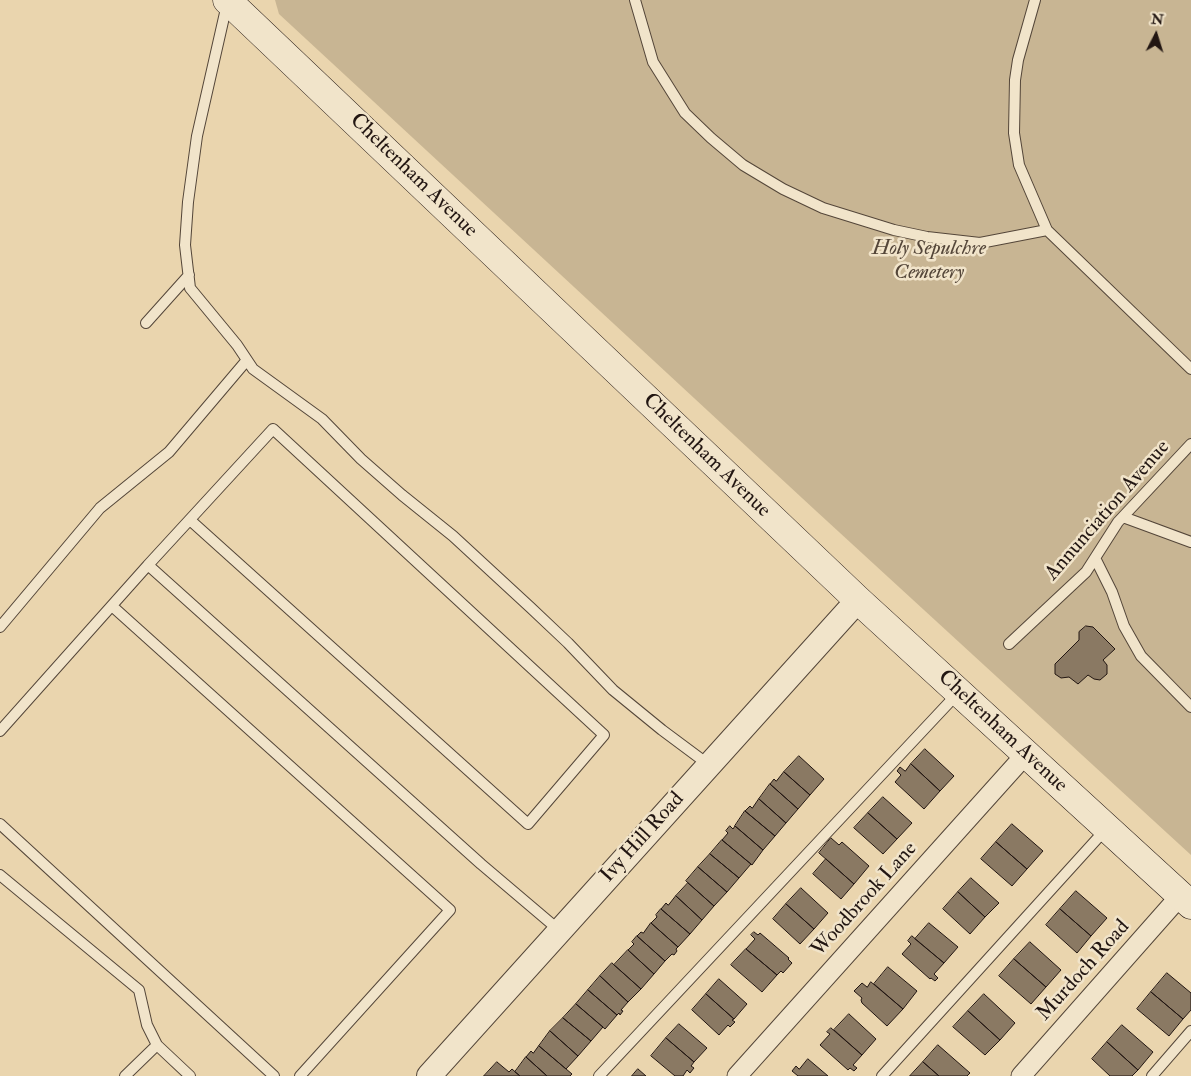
<!DOCTYPE html>
<style>
body{margin:0}
#map{position:relative;width:1191px;height:1076px;overflow:hidden;background:#ead5ae;font-family:"IM FELL Double Pica",serif}
canvas{display:block}
.north{position:absolute;left:1131px;top:10px;width:50px;height:50px;-webkit-text-stroke:4px #f1e4ca;paint-order:stroke;rotate:5deg;font-size:14px;font-weight:700;line-height:20px;text-align:center;color:#221612}
.north::after{content:'';display:block;margin:auto;width:18px;height:22px;background:#221612;clip-path:polygon(50% 0,100% 100%,50% 72%,0 100%)}
</style>
<div id="map">
<canvas width="1191" height="1076"></canvas>
<div class="north">N</div>
</div>
<script>
const g = document.querySelector('canvas').getContext('2d');
g.lineJoin = 'round';
function paint(path, color) {
  g.fillStyle = color;
  g.fill(path, 'evenodd');
}
function stroke(path, color, width, dash) {
  g.strokeStyle = color;
  g.lineWidth = width;
  g.lineCap = dash ? 'butt' : 'round';
  g.setLineDash(dash || []);
  g.stroke(path);
}
function label(font, color, halo, rows, align = 'center') {
  g.font = font + ' "IM FELL Double Pica",serif';
  g.lineWidth = 5;
  g.setLineDash([]);
  g.textBaseline = 'middle';
  g.strokeStyle = halo;
  g.fillStyle = color;
  for (const [text, x, y, turn = 0] of rows) {
    g.save();
    g.translate(x, y);
    g.rotate((+turn || 0) * Math.PI / 180);
    g.textAlign = isNaN(turn) ? turn : align;
    if (halo) g.strokeText(text, 0, 0);
    g.fillText(text, 0, 0);
    g.restore();
  }
}
paint(new Path2D(`
 M275,0H1191V855L815,510L279,14Z`), '#c8b593');
const building = new Path2D(`
 M1086,626L1093,627L1115,649L1103,660L1107,665V674L1100,680L1094,679L1088,675L1078,684L1069,677L1061,678L1055,674V664L1079,640V632Z
 M925,749L954,776L940,791L911,764Z
 M799,756L824,779L810,795L784,772Z
 M911,764L940,791L924,809L895,782L901,775L897,771L900,767L905,771Z
 M784,772L810,795L798,809L770,784L774,779L776,781Z
 M770,784L798,809L786,823L759,799Z
 M883,797L912,823L897,839L868,813Z
 M759,799L786,823L775,836L745,811L750,806L752,808Z
 M745,811L775,836L763,850L735,826Z
 M868,813L897,839L883,854L854,828Z
 M1012,824L1043,851L1027,869L996,842Z
 M730,826L733,829L735,826L763,850L752,865L722,840L728,833L726,831Z
 M831,838L839,845L842,842L869,866L854,884L819,853Z
 M722,840L751,864L739,878L710,854Z
 M996,842L1027,869L1012,886L981,859Z
 M710,854L739,878L727,892L698,867Z
 M826,859L854,884L841,899L813,874Z
 M698,867L727,892L714,906L686,881Z
 M971,878L999,903L985,917L958,892Z
 M688,883L714,906L702,920L676,896Z
 M801,888L828,913L814,929L786,904Z
 M1076,891L1107,918L1091,936L1060,909Z
 M958,892L985,917L970,934L943,909Z
 M676,896L702,920L690,934L661,909L666,903L668,905Z
 M786,904L814,929L800,944L773,919Z
 M661,909L690,934L678,947L651,923L657,917L656,915Z
 M1060,909L1091,936L1077,953L1046,925Z
 M651,923L678,947L676,949L677,951L674,955L672,954L665,961L637,936L641,932L643,933Z
 M929,923L958,947L944,963L915,939Z
 M754,932L758,935L760,933L789,958L788,959L792,963L783,973L781,971L777,975L746,949L755,939L751,935Z
 M637,936L665,961L654,974L628,950L634,944L632,942Z
 M912,936L944,963L934,974L938,978L935,981L931,978L930,979L902,954L911,944L908,941Z
 M1030,942L1061,970L1046,987L1014,959Z
 M746,949L777,975L762,992L731,965Z
 M628,950L654,974L641,989L614,965Z
 M1014,959L1046,987L1031,1004L999,976Z
 M612,963L641,989L628,1002L600,976Z
 M888,967L917,991L903,1009L874,984Z
 M1167,973L1191,993V1010L1183,1019L1151,992Z
 M600,976L628,1002L621,1010L623,1011L620,1015L619,1013L617,1015L588,990Z
 M719,979L747,1004L734,1019L706,994Z
 M871,982L903,1009L887,1026L862,1003L861,1000L862,998L854,991L862,983L867,987Z
 M588,990L617,1015L605,1029L576,1004Z
 M1151,992L1183,1019L1169,1036L1137,1009Z
 M706,994L734,1019L732,1020L735,1022L730,1027L728,1025L719,1035L692,1010Z
 M984,994L1015,1023L1000,1040L968,1011Z
 M576,1004L603,1027L591,1041L563,1018Z
 M968,1011L1000,1040L985,1055L953,1027Z
 M849,1014L876,1039L862,1055L834,1030Z
 M563,1018L591,1041L578,1056L550,1031Z
 M679,1024L707,1048L694,1062L666,1038Z
 M1122,1025L1153,1052L1138,1070L1107,1042Z
 M831,1028L862,1055L853,1065L857,1068L854,1071L850,1068L848,1070L820,1045L830,1034L827,1032Z
 M550,1031L578,1056L566,1069L539,1046Z
 M666,1038L694,1062L691,1066L694,1068L690,1073L687,1070L683,1076H675L651,1056Z
 M1107,1042L1138,1070L1132,1076H1110L1092,1059Z
 M938,1045L970,1073L967,1076H939L923,1062Z
 M539,1046L572,1074L570,1076H547L526,1057L531,1051L533,1053Z
 M526,1057L547,1076H520L515,1072Z
 M808,1059L828,1076H798L792,1071L796,1066L799,1069Z
 M497,1062L509,1072L512,1069L520,1076H484Z
 M923,1062L939,1076H910Z
 M638,1069L646,1076H632Z`);
paint(building, '#8a7963');
stroke(building, '#221612', 1);
const service = new Path2D(`
 M635,0L653,62L685,113L711,138L743,165L783,189L823,208L894,230L927,237L980,243L1047,230
 M1035,0L1018,60L1015,80L1014,133L1019,165L1047,230L1191,369
 M227,4L197,136L188,202L185,245L190,288L237,345L253,369L322,419L361,459L402,495L453,536L531,608L568,643L613,690L662,730L709,765
 M146,323L189,275
 M1123,517L1191,542
 M1095,558L1112,592L1124,626L1141,656L1191,707
 M148,565L273,429L604,735L528,824L190,520
 M112,606L450,910L300,1076
 M0,627L100,508L169,452L247,360
 M1009,644L1086,572L1118,522L1191,444
 M0,731L148,565L481,864L560,931
 M0,824L274,1076
 M0,875L139,990L147,1025L157,1045L190,1076
 M125,1076L157,1045
 M599,1076L958,693
 M882,1076L1106,829
 M1152,1076L1191,1031`);
const minor = new Path2D(`
 M737,1076L1026,754
 M1021,1076L1180,896`);
const tertiary = new Path2D(`
 M429,1076L858,600`);
const secondary = new Path2D(`
 M227,0L858,600L1191,905`);
stroke(service, '#544639', 12);
stroke(minor, '#544639', 21);
stroke(tertiary, '#544639', 26);
stroke(secondary, '#221612', 29);
stroke(service, '#f1e4ca', 10);
stroke(minor, '#f1e4ca', 19);
stroke(tertiary, '#f1e4ca', 24);
stroke(secondary, '#f1e4ca', 28);
label('21px', '#221612', '#f1e4ca', [
 ["Cheltenham Avenue",413,176,44],
 ["Cheltenham Avenue",706,456,44],
 ["Annunciation Avenue",1108,511,-49],
 ["Cheltenham Avenue",1002,732,43],
 ["Ivy Hill Road",643,838,-48],
 ["Woodbrook Lane",865,900,-48],
 ["Murdoch Road",1084,971,-48]
]);
label('italic 21px', '#544639', '#f1e4ca', [
 ["Holy Sepulchre",929,249],
 ["Cemetery",929,273]
]);
</script>
